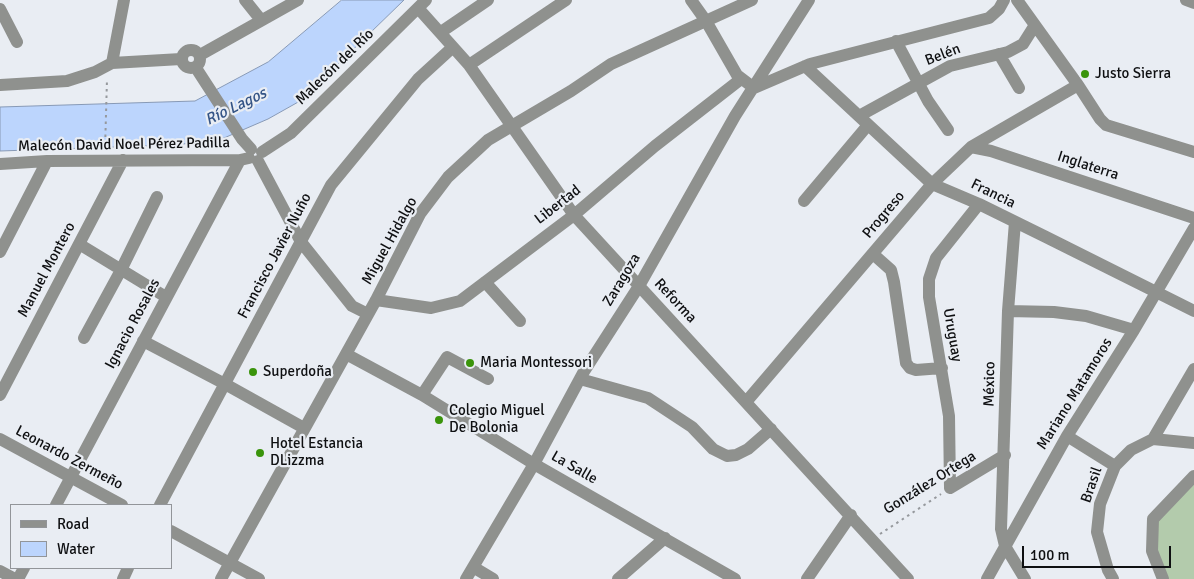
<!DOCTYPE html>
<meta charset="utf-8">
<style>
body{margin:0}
#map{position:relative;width:1194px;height:579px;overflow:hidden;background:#e9edf3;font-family:Signika,sans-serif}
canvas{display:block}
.legend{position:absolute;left:10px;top:504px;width:162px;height:65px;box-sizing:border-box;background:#e9edf3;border:1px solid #929599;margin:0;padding:6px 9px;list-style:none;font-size:15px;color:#0f1012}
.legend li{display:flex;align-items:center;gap:10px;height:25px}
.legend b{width:25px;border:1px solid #929599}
.scale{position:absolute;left:1022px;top:546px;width:149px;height:22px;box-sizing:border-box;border:2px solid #0f1012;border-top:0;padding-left:6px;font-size:15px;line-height:18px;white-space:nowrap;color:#0f1012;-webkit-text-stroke:4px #e9edf3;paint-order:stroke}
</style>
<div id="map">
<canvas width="1194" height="579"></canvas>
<ul class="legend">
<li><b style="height:6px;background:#8f918e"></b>Road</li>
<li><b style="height:14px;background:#bcd5fd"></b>Water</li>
</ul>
<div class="scale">100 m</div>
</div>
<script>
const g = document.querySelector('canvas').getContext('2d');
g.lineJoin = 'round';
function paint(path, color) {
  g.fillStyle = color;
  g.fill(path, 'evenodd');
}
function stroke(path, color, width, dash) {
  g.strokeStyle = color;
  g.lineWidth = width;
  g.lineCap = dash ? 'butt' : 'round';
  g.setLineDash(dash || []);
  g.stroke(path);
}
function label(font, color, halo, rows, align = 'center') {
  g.font = font + ' Signika,sans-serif';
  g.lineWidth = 4.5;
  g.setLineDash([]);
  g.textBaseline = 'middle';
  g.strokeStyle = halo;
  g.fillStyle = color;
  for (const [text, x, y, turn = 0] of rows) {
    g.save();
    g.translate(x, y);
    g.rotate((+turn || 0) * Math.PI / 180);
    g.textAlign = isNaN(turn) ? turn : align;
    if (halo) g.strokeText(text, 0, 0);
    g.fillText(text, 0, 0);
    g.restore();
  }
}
paint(new Path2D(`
 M1194,481V579H1168L1156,548V521Z`), '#b3cbac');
const water = new Path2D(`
 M342,0H404L300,101L268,119L217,141L171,145L0,151V107L195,101L268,62Z`);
paint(water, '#bcd5fd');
stroke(water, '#889ab6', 1);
stroke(new Path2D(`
 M105,150L107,79
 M880,534L941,494`), '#96999d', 2, [2.5, 4]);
stroke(new Path2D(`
 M245,0L261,20
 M691,0L706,21L737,75L754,88L810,64L989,18L999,9L1004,0
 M1017,0L1078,85L1100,119L1106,125L1194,152
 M1186,0L1194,3
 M418,8L469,65L574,215L908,579
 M0,9L17,42
 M441,32L488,0
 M896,41L928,101L948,130
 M182 59a9 9 0 1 1 18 0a9 9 0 1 1-18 0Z
 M999,54L1019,88
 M200,55L298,0
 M112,63L124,0
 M469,65L566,0
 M805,66L932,184L979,204L1046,237L1194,311
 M196,68L242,139L251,149
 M0,85L67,81L95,72L112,63L181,59
 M859,116L950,66L1008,52L1023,44L1035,25
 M971,147L991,151L1194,218
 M262,152L291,133L426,0
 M258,161L301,242L352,306L368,314
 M0,164L47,161L240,160L249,158
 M804,201L868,125
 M1015,222L1008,311L1001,529L1005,546L1025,579
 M79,244L166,297
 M0,252L47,161
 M873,254L891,270L894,282L906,363L910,368L916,370L942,368
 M485,282L520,321
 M376,300L431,308L460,301L574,215L655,146L741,79
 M1008,311L1054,312L1086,316L1134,330
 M84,338L121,270L157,197
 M143,341L225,384L304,428
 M346,354L422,395L534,464L735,579
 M580,379L648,398L692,427L713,449L727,456L736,455L748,449L771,429
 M0,395L123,160
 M422,395L447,357L488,379
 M746,402L932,184L971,147L1078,85
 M1067,436L1115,466
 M0,439L122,505
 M1153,439L1194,443
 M950,488L949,416L929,297V279L936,258L979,204
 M950,488L1005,455
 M56,505L240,160
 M160,505L331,185L418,79L453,47
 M171,531L259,579
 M473,567L493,579
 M0,571L15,579
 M18,579L24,568
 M123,579L128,568
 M221,579L376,300L420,214L448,177L488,140L571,91L611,64L752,0
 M466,579L534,464L583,373L639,286L735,116L809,0
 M618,579L665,538
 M807,579L851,515
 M987,579L1067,436L1134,330L1194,228
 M1113,579L1108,570L1097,532L1100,504L1115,466L1131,450L1153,439L1194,369
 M1163,579L1152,551L1153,519L1194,476`), '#8f918e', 12);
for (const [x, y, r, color] of [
 [1085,74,5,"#3a940b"],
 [470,363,5,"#3a940b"],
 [253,372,5,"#3a940b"],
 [439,420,5,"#3a940b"],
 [260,453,5,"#3a940b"]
]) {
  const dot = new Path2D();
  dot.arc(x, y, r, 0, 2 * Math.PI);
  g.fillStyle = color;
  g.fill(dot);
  stroke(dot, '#e9edf3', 2);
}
label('15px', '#0f1012', '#e9edf3', [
 ["Belén",943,55,-21],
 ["Malecón del Río",335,67,-44],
 ["Malecón David Noel Pérez Padilla",124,145,-1],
 ["Inglaterra",1088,166,18],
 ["Francia",993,194,26],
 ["Libertad",558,205,-38],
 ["Progreso",884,215,-50],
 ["Miguel Hidalgo",390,241,-61],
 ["Francisco Javier Nuño",275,256,-62],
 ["Manuel Montero",47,270,-62],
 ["Zaragoza",622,280,-59],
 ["Reforma",675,301,47],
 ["Ignacio Rosales",133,324,-62],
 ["Uruguay",952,335,80],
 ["México",990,384,-89],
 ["Mariano Matamoros",1075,394,-58],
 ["Leonardo Zermeño",69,458,28],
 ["La Salle",574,468,30],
 ["González Ortega",930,483,-32],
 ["Brasil",1092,485,-71]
]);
label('15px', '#0f1012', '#e9edf3', [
 ["Justo Sierra",1095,74],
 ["Maria Montessori",480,363],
 ["Superdoña",263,372],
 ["Colegio Miguel",449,411],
 ["De Bolonia",449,428],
 ["Hotel Estancia",270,444],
 ["DLizzma",270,461]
], 'left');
label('italic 16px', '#345486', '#e9edf3', [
 ["Río Lagos",236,107,-26]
]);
</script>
